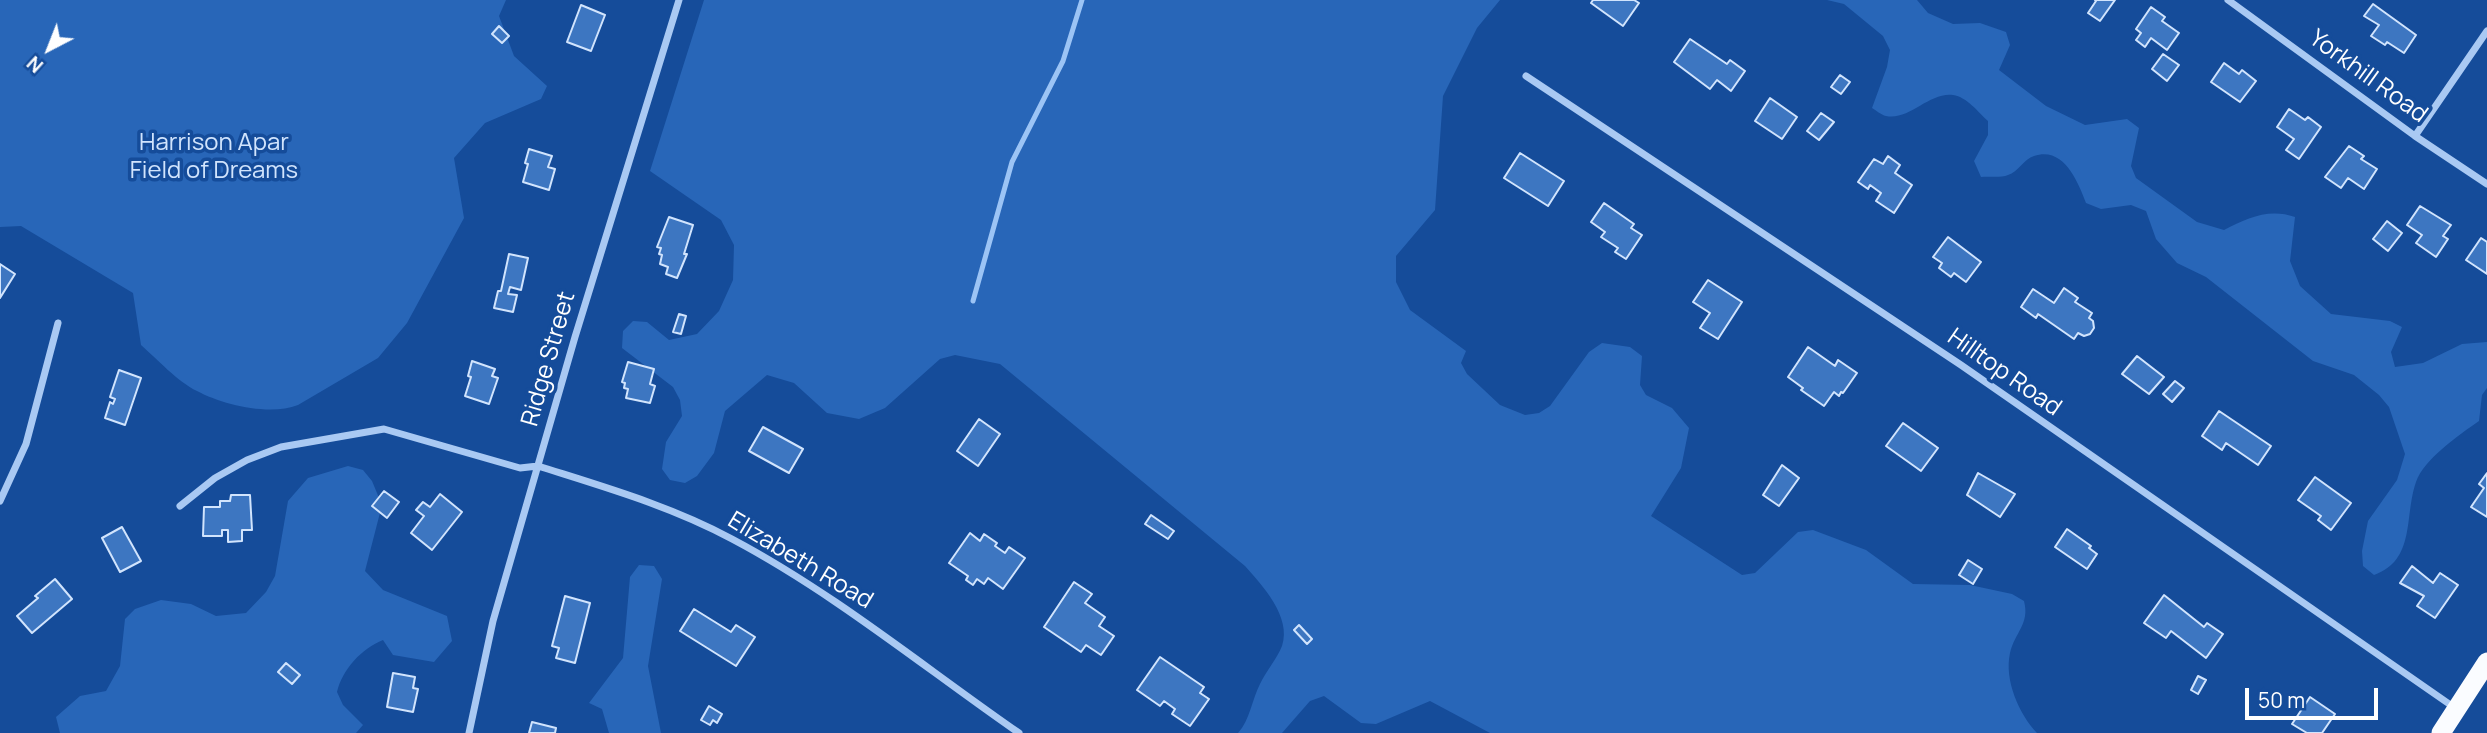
<!DOCTYPE html>
<style>
body{margin:0}
#map{position:relative;width:2487px;height:733px;overflow:hidden;background:#154c9a;font-family:Manrope,sans-serif}
canvas{display:block}
.north{position:absolute;left:14px;top:14px;width:70px;height:70px;-webkit-text-stroke:5px #154c9a;paint-order:stroke;rotate:222deg;font-size:19px;font-weight:700;line-height:28px;text-align:center;color:#fff}
.north::after{content:'';display:block;margin:auto;width:24px;height:32px;background:#fff;clip-path:polygon(50% 0,100% 100%,50% 72%,0 100%)}
.scale{position:absolute;left:2245px;top:688px;width:133px;height:32px;box-sizing:border-box;border:4px solid #fff;border-top:0;padding-left:9px;font-size:21px;line-height:24px;white-space:nowrap;color:#fff;-webkit-text-stroke:5px #154c9a;paint-order:stroke}
</style>
<div id="map">
<canvas width="2487" height="733"></canvas>
<div class="north">N</div>
<div class="scale">50 m</div>
</div>
<script>
const g = document.querySelector('canvas').getContext('2d');
g.lineJoin = 'round';
function paint(path, color) {
  g.fillStyle = color;
  g.fill(path, 'evenodd');
}
function stroke(path, color, width, dash) {
  g.strokeStyle = color;
  g.lineWidth = width;
  g.lineCap = dash ? 'butt' : 'round';
  g.setLineDash(dash || []);
  g.stroke(path);
}
function label(font, color, halo, rows, align = 'center') {
  g.font = font + ' Manrope,sans-serif';
  g.lineWidth = 7;
  g.setLineDash([]);
  g.textBaseline = 'middle';
  g.strokeStyle = halo;
  g.fillStyle = color;
  for (const [text, x, y, turn = 0] of rows) {
    g.save();
    g.translate(x, y);
    g.rotate((+turn || 0) * Math.PI / 180);
    g.textAlign = isNaN(turn) ? turn : align;
    if (halo) g.strokeText(text, 0, 0);
    g.fillText(text, 0, 0);
    g.restore();
  }
}
paint(new Path2D(`
 M0,0H506L499,16L514,56L547,86L541,99L485,123L454,158L464,218L407,323L378,358L298,405C270,416 223,405 197,391C178,382 157,359 141,345L133,293L21,226L0,227Z
 M704,0H1500L1477,28L1443,96L1435,210L1396,256V282L1410,310L1466,351L1461,363L1467,374L1500,405L1525,415L1539,413L1550,406L1589,352L1602,343L1630,347L1642,356L1640,385L1646,395L1672,408L1689,428L1681,468L1651,516L1742,575L1755,573L1798,532L1813,530L1866,550L1913,584L1970,585L2012,594L2024,601C2030,624 2015,632 2010,653C2004,680 2019,714 2037,733H1490L1430,701L1376,724L1361,723L1324,696L1310,701L1282,733H1238C1250,720 1252,699 1260,684C1266,671 1277,659 1282,646C1292,617 1262,585 1245,566L1000,364L955,355L940,359L885,408L859,419L827,413L794,383L767,375L725,411L714,453L697,476L685,483L670,480L662,469L666,442L682,416L680,400L673,387L622,348L623,331L633,321L647,322L669,340L697,334L719,311L733,280L734,245L721,220L650,171Z
 M1827,0H1917L1928,13L1953,24L1980,23L2006,32L2010,45L1999,70L2046,106L2085,125L2127,119L2139,128L2131,166L2136,178L2197,222L2224,230C2247,218 2269,208 2295,217L2290,261L2300,286L2331,314L2390,321L2402,327L2391,352L2395,367L2423,363L2462,344L2487,342V388L2482,395L2479,421C2459,435 2424,459 2416,482C2404,516 2416,560 2374,575L2363,566L2362,551L2368,521L2397,480L2405,454L2389,407L2379,395L2354,375L2313,361L2206,277L2177,263L2156,239L2146,211L2131,205L2101,209L2086,203C2078,182 2064,146 2034,156C2024,159 2018,172 2008,175C2001,178 1989,176 1981,177L1974,161L1988,135V121C1978,112 1967,97 1953,95C1929,92 1909,121 1886,116C1881,115 1876,110 1872,108L1887,67L1890,50L1883,36L1844,4Z
 M348,466L363,470L372,481L382,505L365,571L383,590L447,616L452,641L434,662L393,655L383,640C362,648 342,670 337,692L343,705L363,725L356,733H60L56,717L80,696L106,691L120,666L125,619L135,609L161,600L191,604L216,616L246,613L266,592L275,576L288,501L308,478Z
 M639,565L654,566L662,579L648,666L661,733H609L602,709L589,703L623,658L630,577Z`), '#2866b8');
stroke(new Path2D(`
 M973,301L1012,162L1063,61L1082,0`), '#9cc4f5', 5);
const building = new Path2D(`
 M1593,0H1634L1639,3L1623,26L1591,3Z
 M2095,0H2115L2100,21L2088,13L2096,1Z
 M2373,4L2416,35L2404,53L2387,42L2385,45L2371,36L2379,25L2364,16Z
 M581,5L605,15L591,51L567,42Z
 M2151,7L2165,17L2162,21L2179,33L2167,50L2151,38L2145,47L2136,40L2141,33L2136,29Z
 M499,26L509,36L502,43L492,34Z
 M1690,39L1727,64L1730,60L1745,71L1731,91L1717,80L1710,89L1674,62Z
 M2163,54L2179,65L2167,81L2152,69Z
 M2224,63L2239,74L2242,70L2256,81L2240,102L2211,82Z
 M1840,75L1850,82L1841,94L1831,87Z
 M1770,98L1797,117L1782,139L1755,121Z
 M2289,109L2305,120L2308,117L2321,127L2299,159L2286,150L2294,139L2277,127Z
 M1821,113L1834,122L1819,140L1807,131Z
 M2349,146L2364,156L2361,159L2377,169L2364,189L2348,178L2341,188L2325,177Z
 M529,149L552,156L548,167L555,169L549,190L523,182L528,164L525,163Z
 M1520,153L1564,181L1548,206L1504,178Z
 M1888,156L1900,165L1895,173L1912,185L1894,213L1876,201L1881,193L1870,185L1868,189L1858,182L1874,159L1883,164Z
 M1604,203L1634,224L1631,228L1642,235L1626,259L1615,252L1618,248L1601,237L1605,232L1591,222Z
 M2420,206L2451,225L2443,236L2448,239L2436,257L2416,243L2422,235L2407,225Z
 M669,217L693,225L684,254H687L677,278L666,274L668,267L660,264L662,255L659,254L661,248L657,247Z
 M2387,221L2402,233L2388,251L2373,239Z
 M1948,237L1981,262L1966,282L1954,273L1951,277L1939,268L1942,263L1933,257Z
 M2481,238L2487,242V274L2466,260Z
 M509,254L528,258L521,290L510,287L508,294L517,295L513,312L494,308L498,291H501Z
 M0,264L15,274L0,298Z
 M1708,280L1742,302L1718,339L1700,328L1710,313L1693,302Z
 M2064,288L2078,298L2075,302L2092,313L2089,318L2093,321L2094,328L2090,334L2084,336L2078,333L2074,339L2038,314L2036,318L2021,307L2033,289L2054,303Z
 M679,314L686,316L681,334L673,332Z
 M1808,347L1835,366L1838,360L1857,373L1843,393L1841,392L1839,396L1834,392L1824,406L1801,390L1803,388L1788,377Z
 M2137,356L2164,377L2149,394L2122,374Z
 M472,361L495,369L492,376L498,378L489,404L465,396L471,377L468,376Z
 M628,362L654,369L650,384L655,386L650,403L626,398L628,389L624,388L625,383L622,382Z
 M119,370L141,378L125,425L105,418L110,402L113,404L115,399L110,397Z
 M2175,381L2184,388L2172,402L2163,394Z
 M2219,411L2271,446L2258,465L2226,443L2222,450L2202,436Z
 M979,419L1000,434L978,466L957,451Z
 M1903,423L1938,448L1921,471L1886,446Z
 M763,427L803,449L789,473L749,451Z
 M1782,465L1799,478L1779,506L1763,495Z
 M1978,473L2015,494L2000,517L1967,495Z
 M2487,473V517L2471,507L2484,488L2479,484Z
 M2315,477L2351,503L2331,530L2318,520L2321,516L2298,500Z
 M384,491L399,502L387,518L372,506Z
 M440,494L462,512L432,550L411,533L424,516L416,510L423,502L430,507Z
 M231,495H250L252,530H242V541L228,542V530H222V536H203L204,507H220V501H230Z
 M1151,515L1174,531L1168,539L1145,524Z
 M122,527L141,561L120,572L102,538Z
 M2067,529L2091,546L2089,548L2097,554L2087,569L2055,547Z
 M970,533L980,541L984,534L997,543L995,546L1005,553L1009,547L1025,558L1003,589L988,578L984,584L977,579L973,585L966,580L968,576L949,563Z
 M1968,560L1982,569L1973,584L1959,575Z
 M2412,566L2433,583L2440,573L2458,585L2435,618L2417,606L2424,596L2400,583Z
 M55,579L72,599L32,633L17,616L38,598L35,596Z
 M1074,582L1092,594L1085,603L1105,617L1099,626L1114,636L1101,655L1086,645L1081,652L1044,627Z
 M2164,595L2204,627L2207,623L2223,634L2206,658L2171,631L2166,638L2144,623Z
 M565,596L590,603L575,663L556,658L559,648L552,646Z
 M694,609L731,632L736,625L755,637L736,666L680,631Z
 M1299,625L1312,639L1307,644L1294,630Z
 M1160,657L1204,687L1200,693L1209,699L1190,726L1172,714L1175,709L1164,701L1160,706L1137,690Z
 M286,663L300,675L292,684L278,672Z
 M393,673L415,677L413,688L418,689L413,712L387,707Z
 M2198,676L2206,680L2198,694L2191,690Z
 M2310,697L2335,714L2322,733H2307L2292,724Z
 M709,706L722,714L717,723L713,720L710,725L701,720Z
 M532,722L556,728L555,733H529Z`);
paint(building, '#3d76c1');
stroke(building, '#d1e4fd', 2);
stroke(new Path2D(`
 M2228,0L2415,136L2487,184
 M1526,76L1961,365L2455,708
 M2415,136L2487,31
 M0,501L26,444L58,323
 M180,506L215,478L247,460L281,447L384,429L520,468L538,466C604,487 671,506 732,539C834,593 925,668 1019,733
 M469,733L493,621L575,337L679,0`), '#a9c9f3', 7);
stroke(new Path2D(`
 M2441,733L2487,662`), '#fafcff', 19);
label('24px', '#fff', '#154c9a', [
 ["Yorkhill Road",2368,77,36],
 ["Ridge Street",549,359,-74],
 ["Hilltop Road",2004,373,35],
 ["Elizabeth Road",800,561,31]
]);
label('24px', '#d1e4fd', '#154c9a', [
 ["Harrison Apar",214,143],
 ["Field of Dreams",214,171]
]);
</script>
